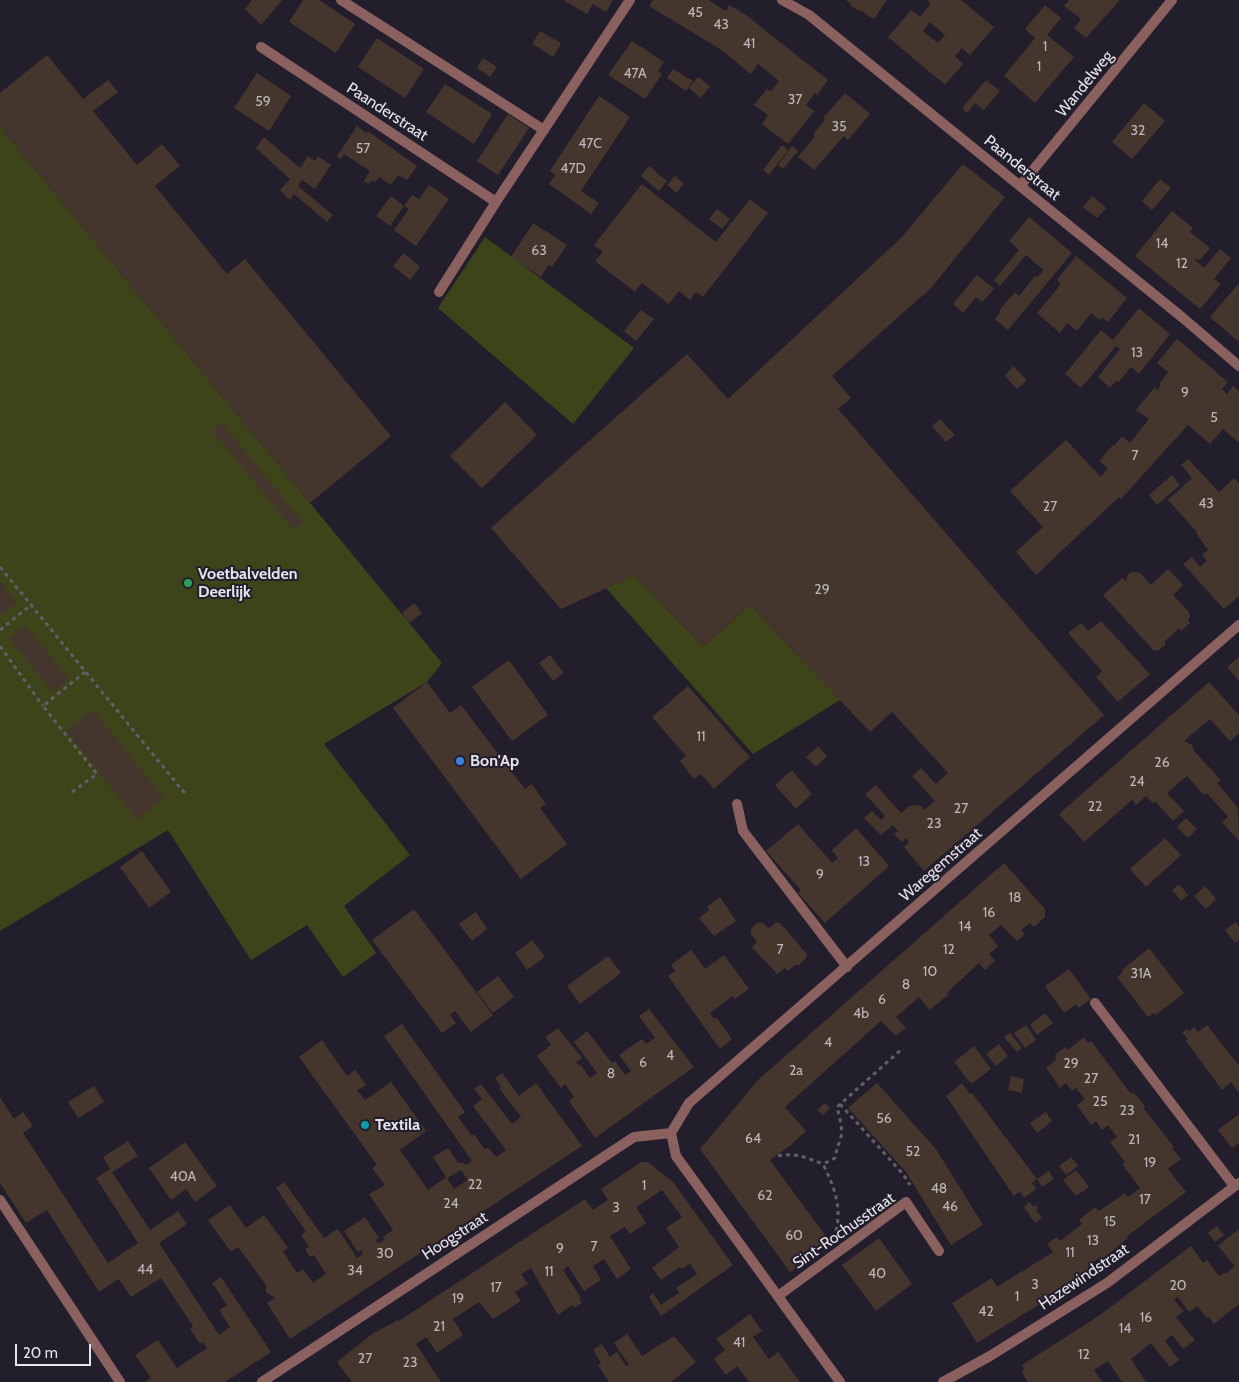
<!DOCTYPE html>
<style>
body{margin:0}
#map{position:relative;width:1239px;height:1382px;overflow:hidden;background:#231e2b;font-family:Cabin,sans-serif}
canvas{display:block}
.scale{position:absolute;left:15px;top:1344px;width:76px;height:22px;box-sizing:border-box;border:2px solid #e6e3ec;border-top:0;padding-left:6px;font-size:15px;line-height:18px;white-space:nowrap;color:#e6e3ec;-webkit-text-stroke:4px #231e2b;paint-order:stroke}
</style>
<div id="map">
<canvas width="1239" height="1382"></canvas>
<div class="scale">20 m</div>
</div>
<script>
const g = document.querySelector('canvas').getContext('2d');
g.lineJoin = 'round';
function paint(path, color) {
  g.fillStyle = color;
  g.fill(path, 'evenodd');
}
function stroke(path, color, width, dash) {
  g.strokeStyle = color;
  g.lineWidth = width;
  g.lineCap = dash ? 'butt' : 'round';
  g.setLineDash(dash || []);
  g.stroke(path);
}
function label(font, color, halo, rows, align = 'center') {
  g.font = font + ' Cabin,sans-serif';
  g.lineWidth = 4;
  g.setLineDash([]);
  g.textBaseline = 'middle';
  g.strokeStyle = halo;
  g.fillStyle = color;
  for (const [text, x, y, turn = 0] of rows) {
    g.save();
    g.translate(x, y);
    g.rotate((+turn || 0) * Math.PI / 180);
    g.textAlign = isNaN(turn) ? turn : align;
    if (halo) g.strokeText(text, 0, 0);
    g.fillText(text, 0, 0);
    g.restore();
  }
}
paint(new Path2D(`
 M0,127L442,663L427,682L324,744L410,855L344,906L376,953L343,977L307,925L251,960L168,830L0,931Z
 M485,237L634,348L573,424L438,308Z
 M635,575L703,647L750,605L840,700L753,754L606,588Z`), '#3e441a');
paint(new Path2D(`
 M252,0H282L261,25L245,9Z
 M303,0H319L355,24L336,53L289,22Z
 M563,0H613L606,12L593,4L587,14Z
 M653,0H708L726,11L729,5L746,15L828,80L817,95L815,93L806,105L814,111L788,144L762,124L768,115L754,105L767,89L771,91L779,81L758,64L751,74L720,49L649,6Z
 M846,0H887L874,19L860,10L859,11L851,6V4Z
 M929,0H961L994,27L970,55L962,48L955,56L963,64L945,85L888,37L911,10L920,17L931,4L927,2ZM930,22L945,35L938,43L923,31Z
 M1069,0H1120L1086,38L1074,28L1081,19L1064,6Z
 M1045,5L1061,18L1047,35L1074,57L1035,103L1004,76L1035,38L1025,29Z
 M540,31L561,43L553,57L532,44Z
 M377,38L424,69L405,98L358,67Z
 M632,41L664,62L658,71L662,74L645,99L608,75Z
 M47,55L83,99L108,80L118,92L93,111L137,165L162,144L180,166L155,186L227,274L245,259L391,436L310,503L0,127V93Z
 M483,58L497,67L490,77L477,68Z
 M673,69L693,81L686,91L667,78Z
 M257,73L291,96L269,131L234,108Z
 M698,77L710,86L701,98L689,88Z
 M986,80L1000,91L984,110L975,103L967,113L962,108Z
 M445,84L492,114L474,144L426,112Z
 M845,93L870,114L848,140L844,136L814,170L798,157L815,136L813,134L825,120L823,118Z
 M599,96L630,117L581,191L599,203L591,214L549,184L555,175L550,171Z
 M1144,103L1165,121L1132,159L1112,142Z
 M508,114L529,128L498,175L477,161Z
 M357,126L367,133L368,131L417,166L407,180L398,175L391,185L379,177L375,182L372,180L369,184L364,181L370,171L344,154L341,159L337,156Z
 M264,137L300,168L308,156L315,161L318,156L331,165L315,189L302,180L298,186L333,215L327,222L294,194L290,200L280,190L290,179L256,148Z
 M782,145L788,150L769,175L763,170Z
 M792,146L798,151L783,169L778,165Z
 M963,164L1005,197L931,288L832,376L851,398L838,409L1104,715L924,871L904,847L909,842L906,838L902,842L894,834L898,831L893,825L881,835L864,818L872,811L881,820L885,816L865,794L876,785L901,813L909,806L920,805L924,810L935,801L912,776L921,768L936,784L948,773L892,712L870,732L750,605L703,647L635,575L561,609L491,528L687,354L728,399L902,237Z
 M649,166L667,181L659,191L641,176Z
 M675,176L684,184L676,193L667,185Z
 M1160,179L1171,188L1152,210L1142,201Z
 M642,184L716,242L750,199L768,213L703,297L696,292L690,300L679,291L669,304L642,283L635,292L595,261L603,252L594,245Z
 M429,185L449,199L416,246L394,230L409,209L404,206L412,195L419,199Z
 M391,196L404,206L390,226L376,216Z
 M1092,196L1106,208L1097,218L1083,207Z
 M717,209L730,219L722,229L709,219Z
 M1172,211L1193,228L1190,232L1210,248L1200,260L1196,258L1195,260L1204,268L1220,249L1231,258L1214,279L1221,284L1200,309L1135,256Z
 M1029,217L1072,253L1008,330L995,319L1000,312L999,311L1015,292L1019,296L1035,276L1037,277L1044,270L1026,255L1000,286L994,280L1019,250L1009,241Z
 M533,223L567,245L552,267L548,265L541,277L511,257Z
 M404,253L420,267L410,280L393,266Z
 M1076,256L1127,298L1108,322L1102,318L1100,320L1091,313L1077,331L1067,323L1060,333L1037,313L1061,284L1057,280Z
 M977,275L994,289L982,302L976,297L963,313L953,304Z
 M1239,283V342L1210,317Z
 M1139,308L1170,334L1139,374L1131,367L1119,382L1117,380L1110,388L1098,377L1120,349L1116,346L1081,388L1065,374L1101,330L1113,340Z
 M641,310L654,319L636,341L624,331Z
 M1177,339L1228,382L1222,389L1227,394L1233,386L1239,391V443L1223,429L1210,444L1188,425L1121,499L1119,497L1036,575L1016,552L1043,527L1010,491L1066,440L1101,477L1108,468L1099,461L1113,445L1114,446L1122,436L1130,443L1149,419L1136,410L1154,388L1157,390L1160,387V383L1168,372L1157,363Z
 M1013,366L1027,380L1017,389L1005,376Z
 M505,402L537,435L482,488L450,456Z
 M940,419L955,435L946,442L932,426Z
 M222,423L303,522L294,530L212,431Z
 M1188,459L1219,492L1234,478L1239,483V596L1224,609L1183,564L1192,557L1200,567L1207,561L1202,555L1208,550L1196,533L1197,532L1168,500L1192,478L1181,465Z
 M1172,475L1180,485L1157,505L1149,495Z
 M1168,569L1183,585L1173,595L1189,612L1190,617L1188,621L1190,623L1181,631L1179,628L1173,634L1165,641V645L1158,651L1155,650L1154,651L1103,595L1122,578L1126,581L1128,574L1132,572L1140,573L1151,585Z
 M0,581L17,602L0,616Z
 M414,603L422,613L409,623L402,613Z
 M1101,621L1150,674L1118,702L1096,677L1102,671L1068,633L1081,623L1088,631Z
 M25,625L69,679L53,692L9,638Z
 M550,655L564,673L553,681L539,663Z
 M1239,657V681L1227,667Z
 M509,660L548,715L512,741L472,687Z
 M427,682L450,713L461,705L525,789L532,784L546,804L540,808L567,844L521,879L393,708Z
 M1209,682L1239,715V733L1230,741L1210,719L1184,741L1192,745L1194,751L1221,780L1217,783L1238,808L1239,841L1222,822L1228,817L1207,793L1204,795L1187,776L1167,793L1184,811L1173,821L1155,801L1153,803L1146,796L1136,805L1132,800L1084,842L1059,814Z
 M688,686L750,757L714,789L701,774L694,779L680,761L686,756L652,717Z
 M93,709L164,798L137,820L66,731Z
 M818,746L827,756L816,767L806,757Z
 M792,770L812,794L796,809L775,785Z
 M1186,818L1197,829L1188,838L1177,827Z
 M798,824L832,863L838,858L832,850L856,828L889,866L825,923L798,893L801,890L766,851Z
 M1165,838L1181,855L1146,887L1130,869Z
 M142,851L171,892L149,908L120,867Z
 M1004,863L1045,909V917L1034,927L1030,923L1021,930L1025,934L1017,941L1001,925L989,935L998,946L989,954L995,961L985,970L979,963L947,993L949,994L930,1010L919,997L896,1017L906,1028L896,1036L881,1021L785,1107L806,1131L791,1145L770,1160L830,1242L790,1272L700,1149L759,1079Z
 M1179,884L1188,895L1181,901L1172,890Z
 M1205,886L1216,899L1206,909L1194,896Z
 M720,897L736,921L714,936L699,918L709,910L707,907Z
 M414,909L493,1015L471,1032L455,1011L450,1015L456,1023L442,1033L372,940Z
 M476,912L487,929L472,941L459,924Z
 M1236,922L1239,927V940L1235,943L1225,930Z
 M757,923H763L769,929L775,923H780L807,954L805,960L799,965H795L788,971L785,968L777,974L752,947L757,942L751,934V929Z
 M532,940L545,957L527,970L515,953Z
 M1149,948L1184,993L1156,1015L1154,1013L1148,1017L1117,977L1123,972L1122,970Z
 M691,950L705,969L724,955L749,989L735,999L733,996L710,1013L714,1019L716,1017L732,1039L720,1049L668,976L675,971L671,965Z
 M608,956L621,973L580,1004L567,986Z
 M1069,969L1091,999L1078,1008L1076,1004L1064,1013L1045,986Z
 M498,976L514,997L493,1013L477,992Z
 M649,1009L694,1067L595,1138L569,1101L574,1097L565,1084L561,1088L537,1056L551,1045L545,1037L558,1028L582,1058L576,1062L579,1066L580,1064L590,1078L597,1073L574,1042L587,1031L612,1063L615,1061L625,1075L631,1071L619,1055L642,1039L646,1044L655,1038L639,1016Z
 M1045,1013L1053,1023L1037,1035L1030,1025Z
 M402,1024L465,1112L458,1117L472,1136L474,1134L484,1149L489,1148L494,1155L497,1157L506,1150L473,1106L482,1099L474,1089L481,1084L512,1124L521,1117L499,1088L501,1087L495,1078L502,1073L519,1096L536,1083L582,1146L290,1339L267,1303L275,1298L266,1292V1285L238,1247L231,1252L208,1220L230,1205L246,1228L264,1215L288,1248L283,1251L297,1273L303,1269L313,1283L326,1274L314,1255L310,1257L305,1249L309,1247L301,1235L306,1232L276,1188L284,1182L324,1238L338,1229L357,1258L363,1254L361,1250L358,1252L344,1231L365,1217L379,1238L376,1240L378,1244L385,1239L383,1237L393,1230L369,1194L385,1185L372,1168L377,1165L299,1057L322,1040L347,1076L355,1070L366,1085L357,1090L365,1100L391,1082L426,1131L400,1150L428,1190L446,1177L433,1157L448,1148L458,1163H462L467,1165L472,1161L384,1036ZM461,1170L468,1180L454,1189L447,1178Z
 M1026,1025L1036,1040L1025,1048L1014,1033Z
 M1207,1025L1239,1066V1093L1231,1082L1222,1090L1186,1041L1188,1039L1182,1032L1187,1029L1189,1031L1194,1027L1198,1032Z
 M1010,1033L1022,1048L1017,1052L1004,1037Z
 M1084,1037L1088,1043L1091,1041L1131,1094L1133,1092L1145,1106L1143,1108L1174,1147L1172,1148L1181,1159L1168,1169L1186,1192L1127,1236L1128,1238L1101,1260L1099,1258L1088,1266L1089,1268L1086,1271L1088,1273L1074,1283L977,1343L952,1303L992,1278L997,1287L1053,1252L1047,1244L1057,1237L1060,1241L1082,1224L1079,1220L1095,1207L1099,1211L1125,1193L1128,1197L1140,1188L1122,1164L1125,1162L1110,1142L1117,1137L1108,1125L1102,1130L1096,1121L1091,1125L1077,1105L1085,1099L1076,1088L1072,1091L1066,1083L1060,1088L1046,1068L1056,1060L1055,1055L1065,1047L1068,1050Z
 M999,1044L1008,1056L996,1066L986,1054Z
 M974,1046L991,1069L971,1084L954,1062Z
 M1011,1076L1024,1079L1022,1093L1008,1090Z
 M877,1083L936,1149L983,1225L951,1245L906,1172L848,1108Z
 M962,1083L970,1094L972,1093L1037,1179L1032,1183L1036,1189L1024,1198L1020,1191L1014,1196L946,1096Z
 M94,1086L104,1102L78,1118L68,1102Z
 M0,1097L14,1119L23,1112L33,1126L23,1133L108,1263L138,1243L96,1178L110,1169L103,1157L128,1141L138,1156L112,1172L150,1230L178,1211L187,1224L159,1243L219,1335L230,1327L219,1310L227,1305L212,1283L221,1277L271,1352L225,1382H145L151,1378L135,1355L158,1340L177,1368L207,1348L203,1342L200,1344L190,1329L193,1326L161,1278L131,1297L119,1279L99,1292L47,1210L26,1223L0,1183Z
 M825,1103L830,1108L823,1115L817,1110Z
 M1046,1112L1052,1121L1037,1133L1030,1123Z
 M1239,1114V1143L1232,1148L1218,1130Z
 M185,1142L217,1186L195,1202L186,1189L171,1200L149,1168Z
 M1071,1157L1078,1166L1066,1175L1059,1166Z
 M641,1162H648L673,1182L733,1265L661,1316L649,1297L653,1293L661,1305L679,1293L676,1288L697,1274L690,1264L682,1269L680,1267L661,1280L652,1268L679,1247L666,1228L682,1217L662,1190L636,1207L646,1223L630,1234L625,1227L610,1236L631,1269L617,1279L604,1259L593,1266L601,1280L584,1291L568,1266L563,1270L581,1298L579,1299L582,1303L574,1308L572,1305L558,1315L531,1268L521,1274L528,1284L515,1292L521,1301L493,1319L479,1302L453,1319L463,1335L437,1353L426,1337L416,1344L441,1382H352L337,1362L372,1334L398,1320L399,1321L585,1199L593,1210L608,1200L601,1189Z
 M1076,1170L1089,1187L1076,1196L1063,1180Z
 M1049,1171L1054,1179L1042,1187L1037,1179Z
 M1030,1202L1033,1207L1035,1205L1038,1208L1036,1210L1042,1218L1035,1223L1024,1207Z
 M1217,1226L1224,1235L1215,1242L1208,1233Z
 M1239,1229V1304L1214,1324L1209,1317L1207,1318L1197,1306L1189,1312L1178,1297L1174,1300L1184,1311L1176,1317L1195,1340L1183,1349L1172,1335L1165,1341L1179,1360L1170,1367L1151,1343L1131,1359L1146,1382H1122L1108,1361L1094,1370L1102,1382H1028L1022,1373L1024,1368L1022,1365L1100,1315L1191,1246L1203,1263L1207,1260L1219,1276L1225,1272L1226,1274L1235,1266L1218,1246Z
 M879,1238L912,1284L876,1311L842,1265Z
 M750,1314L762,1331L753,1337L769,1359L778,1352L800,1382H749L737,1366L726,1375L714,1359L725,1350L716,1339Z
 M627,1334L642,1356L674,1336L696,1362L671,1382H609L598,1365L601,1363L593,1350L602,1344L610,1357L617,1352L626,1366L629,1365L614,1343Z`), '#44362d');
stroke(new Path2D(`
 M0,567L187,796
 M0,630L31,605
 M0,646L43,706
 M72,792L97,774L43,706L85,672
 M840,1104L903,1174L910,1185
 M778,1156C793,1152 808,1158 823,1164
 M836,1231C842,1205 834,1187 823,1164L835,1158C836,1150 839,1144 841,1137C843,1127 839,1116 837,1107L903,1048`), '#625e6a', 3, [4, 4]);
stroke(new Path2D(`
 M341,0L544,130
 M737,804L743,831L847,967
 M0,1200L120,1382
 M778,1296L906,1202L939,1251`), '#8b615f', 10);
stroke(new Path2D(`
 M782,0L809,15L1183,318L1239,366
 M261,47L496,202L630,0
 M1020,186L1172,0
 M439,292L496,202
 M1095,1003L1234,1186
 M943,1382L990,1356L1107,1283L1239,1183`), '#8b615f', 10);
stroke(new Path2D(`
 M671,1133L689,1103L1239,625
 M671,1133L676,1156L840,1382
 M262,1382L634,1137L671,1133`), '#8b615f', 10);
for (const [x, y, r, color] of [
 [188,583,5,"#2e9e5b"],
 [460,761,5,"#3f7fe0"],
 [365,1125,5,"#0f9aa8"]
]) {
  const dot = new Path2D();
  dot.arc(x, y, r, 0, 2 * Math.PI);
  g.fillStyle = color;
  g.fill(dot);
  stroke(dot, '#231e2b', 2);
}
label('14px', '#beb8bc', null, [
 ["45",695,13],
 ["43",721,25],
 ["41",749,44],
 ["1",1045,47],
 ["1",1039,67],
 ["47A",635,74],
 ["37",795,100],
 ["59",263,102],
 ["35",839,127],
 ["32",1138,131],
 ["47C",590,144],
 ["57",363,149],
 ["47D",573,169],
 ["14",1162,244],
 ["63",539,251],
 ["12",1182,264],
 ["13",1137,353],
 ["9",1185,393],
 ["5",1214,418],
 ["7",1135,456],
 ["43",1206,504],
 ["27",1050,507],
 ["29",822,590],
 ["11",701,737],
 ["26",1162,763],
 ["24",1137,782],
 ["22",1095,807],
 ["27",961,809],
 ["23",934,824],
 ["13",864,862],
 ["9",820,875],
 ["18",1015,898],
 ["16",989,913],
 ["14",965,927],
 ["7",780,950],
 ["12",949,950],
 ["10",930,972],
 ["31A",1141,974],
 ["8",906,985],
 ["6",882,1000],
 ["4b",861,1014],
 ["4",828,1043],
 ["4",670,1056],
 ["6",643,1063],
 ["29",1071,1064],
 ["2a",796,1071],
 ["8",611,1074],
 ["27",1091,1079],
 ["25",1100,1102],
 ["23",1127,1111],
 ["56",884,1119],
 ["64",753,1139],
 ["21",1134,1140],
 ["52",913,1152],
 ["19",1150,1163],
 ["40A",183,1177],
 ["22",475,1185],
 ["1",644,1186],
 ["48",939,1189],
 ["62",765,1196],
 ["17",1145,1200],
 ["24",451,1204],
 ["46",950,1207],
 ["3",616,1208],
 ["15",1110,1222],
 ["60",794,1236],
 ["13",1093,1241],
 ["7",594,1247],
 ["9",560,1249],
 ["11",1070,1253],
 ["30",385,1254],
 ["44",145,1270],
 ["34",355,1271],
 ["11",549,1272],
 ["40",877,1274],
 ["3",1035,1285],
 ["20",1178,1286],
 ["17",496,1288],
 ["1",1017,1297],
 ["19",458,1299],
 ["42",986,1312],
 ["16",1146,1318],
 ["21",439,1327],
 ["14",1125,1329],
 ["41",739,1343],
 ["12",1084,1355],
 ["27",365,1359],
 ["23",410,1363]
]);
label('16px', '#e6e3ec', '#231e2b', [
 ["Wandelweg",1085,84,-51],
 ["Paanderstraat",387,112,33],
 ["Paanderstraat",1022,168,39],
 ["Waregemstraat",941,865,-41],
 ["Sint-Rochusstraat",844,1231,-35],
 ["Hoogstraat",455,1236,-33],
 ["Hazewindstraat",1084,1277,-34]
]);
label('bold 16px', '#e6e3ec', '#231e2b', [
 ["Voetbalvelden",198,574],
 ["Deerlijk",198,592],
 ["Bon'Ap",470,761],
 ["Textila",375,1125]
], 'left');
</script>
